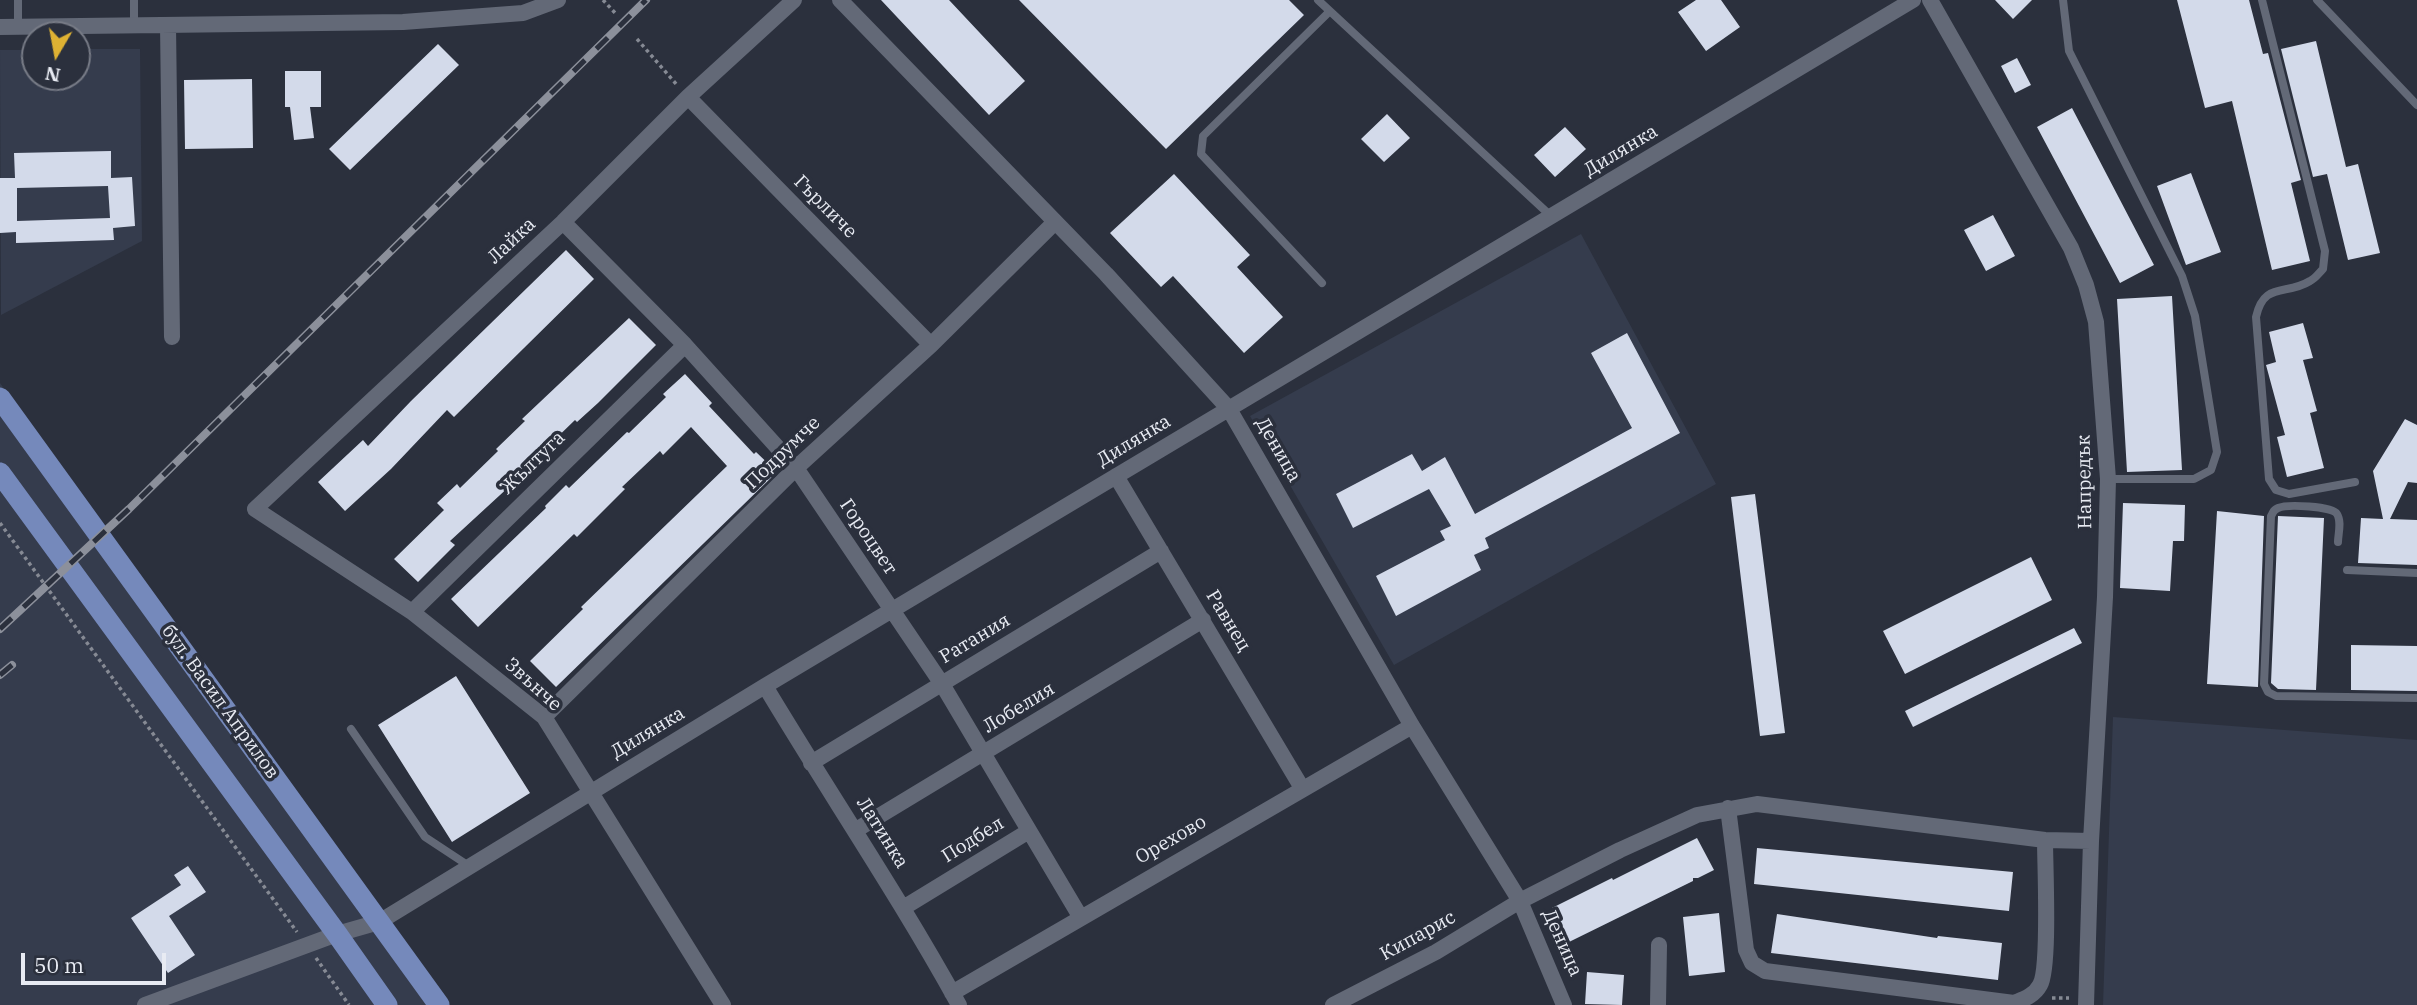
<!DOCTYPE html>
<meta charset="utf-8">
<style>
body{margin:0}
#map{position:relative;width:2417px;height:1005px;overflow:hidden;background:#2b303d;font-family:"IBM Plex Serif",serif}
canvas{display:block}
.north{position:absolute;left:21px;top:21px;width:70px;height:70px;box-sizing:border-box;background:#2b303d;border:2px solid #777b86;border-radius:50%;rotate:190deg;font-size:19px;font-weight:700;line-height:28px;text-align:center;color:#e8ebf3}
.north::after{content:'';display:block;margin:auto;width:24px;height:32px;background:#deb133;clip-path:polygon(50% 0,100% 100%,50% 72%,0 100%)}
.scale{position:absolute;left:21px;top:953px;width:145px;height:32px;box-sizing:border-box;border:4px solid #e8ebf3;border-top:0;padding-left:9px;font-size:21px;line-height:24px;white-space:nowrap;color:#e8ebf3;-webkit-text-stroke:5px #2b303d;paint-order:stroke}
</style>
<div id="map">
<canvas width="2417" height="1005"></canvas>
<div class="north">N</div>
<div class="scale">50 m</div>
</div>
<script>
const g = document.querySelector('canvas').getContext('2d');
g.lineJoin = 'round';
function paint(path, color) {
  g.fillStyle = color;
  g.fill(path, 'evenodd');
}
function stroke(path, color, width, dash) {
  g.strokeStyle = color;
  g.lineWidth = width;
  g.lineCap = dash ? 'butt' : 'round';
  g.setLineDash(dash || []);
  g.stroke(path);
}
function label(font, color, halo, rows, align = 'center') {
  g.font = font + ' "IBM Plex Serif",serif';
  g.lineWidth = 7;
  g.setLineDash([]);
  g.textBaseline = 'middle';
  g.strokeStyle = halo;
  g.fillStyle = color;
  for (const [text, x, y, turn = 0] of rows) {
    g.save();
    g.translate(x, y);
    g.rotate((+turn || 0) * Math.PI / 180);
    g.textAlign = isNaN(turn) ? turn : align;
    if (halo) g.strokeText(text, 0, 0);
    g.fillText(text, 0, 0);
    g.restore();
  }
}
paint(new Path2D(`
 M77,49H140L142,241L1,315L0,50H35V77H77Z
 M1581,234L1716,484L1394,665L1250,416Z
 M0,383L448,1005H0Z
 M2113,717L2417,740V1005H2103Z`), '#353c4d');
paint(new Path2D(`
 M881,0H949L1025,81L989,115Z
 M1019,0H1289L1304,15L1166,149Z
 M1696,0H1721L1740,27L1706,51L1678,12Z
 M1995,0H2032L2013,19Z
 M2177,0H2249L2263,54L2268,53L2301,180L2291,183L2310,261L2272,270L2232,101L2205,108Z
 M2316,41L2346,167L2358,164L2380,253L2348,260L2327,174L2313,177L2281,49Z
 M438,44L459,65L350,170L329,149Z
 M2017,58L2031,85L2015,93L2001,66Z
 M285,71H321V107H310L314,138L294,140L290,107H285Z
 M252,79L253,148L185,149L184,80Z
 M2072,108L2154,265L2120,283L2037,127Z
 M1387,114L1410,138L1384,162L1361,139Z
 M1565,127L1586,149L1555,177L1534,155Z
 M111,151V178L132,177L135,226L113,228L114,240L16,243V232L0,233V178H15L14,153ZM108,186L110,218L17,221V188Z
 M2191,173L2221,252L2186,265L2157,186Z
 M1174,174L1250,255L1237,267L1283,317L1244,353L1173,276L1161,287L1110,233Z
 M1993,215L2015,256L1986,271L1964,230Z
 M566,250L594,279L454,417L447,410L391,469L345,511L318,482L363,440L368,446L411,401Z
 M2172,296L2182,470L2127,472L2117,299Z
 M629,318L656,345L598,403L577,422L575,420L510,483L512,484L450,541L455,545L418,582L394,559L444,510L437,503L457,484L460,488L498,451L496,449L525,421L522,419Z
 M2303,323L2313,358L2303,360L2317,411L2310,413L2324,468L2287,477L2277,437L2285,435L2266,365L2276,362L2269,332Z
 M1627,333L1680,433L1485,538L1489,548L1474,555L1481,570L1396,616L1376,576L1445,540L1440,531L1451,526L1429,489L1353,528L1336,494L1412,454L1422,471L1445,457L1475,514L1632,428L1591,353Z
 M685,374L712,403L709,406L754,454L756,452L777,472L556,687L530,661L583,609L581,607L727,466L691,427L663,455L660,451L622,487L625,489L577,537L574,534L478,627L451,599L546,508L545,506L566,485L569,488L627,432L629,433L666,397L663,394Z
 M2405,419L2417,425V483L2408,482L2390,519L2417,520V565L2358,563L2361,518L2383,519L2373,471Z
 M1755,494L1785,733L1760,736L1731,497Z
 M2123,503L2185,505L2184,541H2173L2170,591L2120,588Z
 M2217,511L2264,516L2258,687L2207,684Z
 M2278,516L2324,518L2316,690L2278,689L2271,683Z
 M2031,557L2052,600L1905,674L1883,631Z
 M2074,628L2082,643L1913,727L1905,711Z
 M2351,645L2417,646V691L2351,690Z
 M456,676L530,793L452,842L378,725Z
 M1697,838L1714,870L1698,878H1693V881L1569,942L1552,908L1612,878L1613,880Z
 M1757,848L2013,872L2009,911L1754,884Z
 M188,866L206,892L169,916L195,955L168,973L131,918L181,885L174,875Z
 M1719,913L1725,972L1689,976L1683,917Z
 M1777,914L1937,938L1938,936L2002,943L1998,980L1771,953Z
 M1587,972L1624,975L1622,1005L1585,1004Z`), '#d3daea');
stroke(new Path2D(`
 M603,0L617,15
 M637,39L677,85
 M0,523L297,932
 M316,958L349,1005
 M2052,998H2069`), '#868a94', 3.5, [3.5, 3.5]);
stroke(new Path2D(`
 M18,0V26
 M134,0V25
 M1318,0L1552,217
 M2063,0L2069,51L2182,276L2195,316L2217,452L2211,470L2194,479H2108
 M2262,0L2325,251L2323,269C2319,273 2315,279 2310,281C2286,296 2264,281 2256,317L2269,479L2276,490L2289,494L2355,482
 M2317,0L2417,105
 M1322,283L1201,154L1203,136L1329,12
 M2338,542C2338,534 2342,522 2337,514C2332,506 2287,504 2278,508C2273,510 2274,511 2271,516L2264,684L2268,692L2276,696L2417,698
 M2347,570L2417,573
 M351,729L425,837L469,866`), '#636977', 8);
stroke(new Path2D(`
 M840,0L1106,274L1229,409L1412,726L1520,901L1564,1005
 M1930,0L2071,248L2086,285L2096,322L2108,479L2105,597L2091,841L2086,1005
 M168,25L172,337
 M0,27L403,22L523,13L558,0
 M688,97L931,345
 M563,222L685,345L796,468L942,684L1081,918
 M1116,476L1302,788
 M412,612L685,345
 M765,686C829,793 899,896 959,1005
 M544,717L796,468L931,345L1054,223
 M811,763L1161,551
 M1728,808L1746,950L1752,963L1765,971L2014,1003C2024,999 2034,996 2040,985C2050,968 2045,866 2045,840
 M856,830L1203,620
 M903,908L1029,831
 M952,993L1412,726
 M145,1005L337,934L379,922L765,686L1913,0
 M723,1005L544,717L412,612L255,509L563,222L688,97L794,0
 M1333,1005L1436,952L1520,901L1620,850L1697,815L1757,804L2045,840L2091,841
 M1658,1005L1659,945`), '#636977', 16);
stroke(new Path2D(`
 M0,398L439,1005
 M0,473L337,934L387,1005`), '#7589bb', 21);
const rail = new Path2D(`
 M0,629L129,509L646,0
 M0,675L12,665`);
stroke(rail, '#8c909b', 8);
stroke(rail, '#2b303d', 5, [16]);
label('19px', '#e8ebf3', '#2b303d', [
 ["Дилянка",1621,151,-31],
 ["Гърличе",825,207,45],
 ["Лайка",512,241,-43],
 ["Дилянка",1134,441,-31],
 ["Деница",1278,450,60],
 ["Подрумче",783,453,-44],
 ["Жълтуга",533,463,-44],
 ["Напредък",2085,482,-91],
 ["Гороцвет",868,537,56],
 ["Равнец",1228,621,59],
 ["Ратания",975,639,-31],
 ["Звънче",533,685,42],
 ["бул. Васил Априлов",220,702,54],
 ["Лобелия",1019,708,-31],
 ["Дилянка",648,733,-31],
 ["Латинка",882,833,58],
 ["Подбел",973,840,-32],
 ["Орехово",1171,840,-30],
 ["Кипарис",1418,936,-29],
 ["Деница",1562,943,66]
]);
</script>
